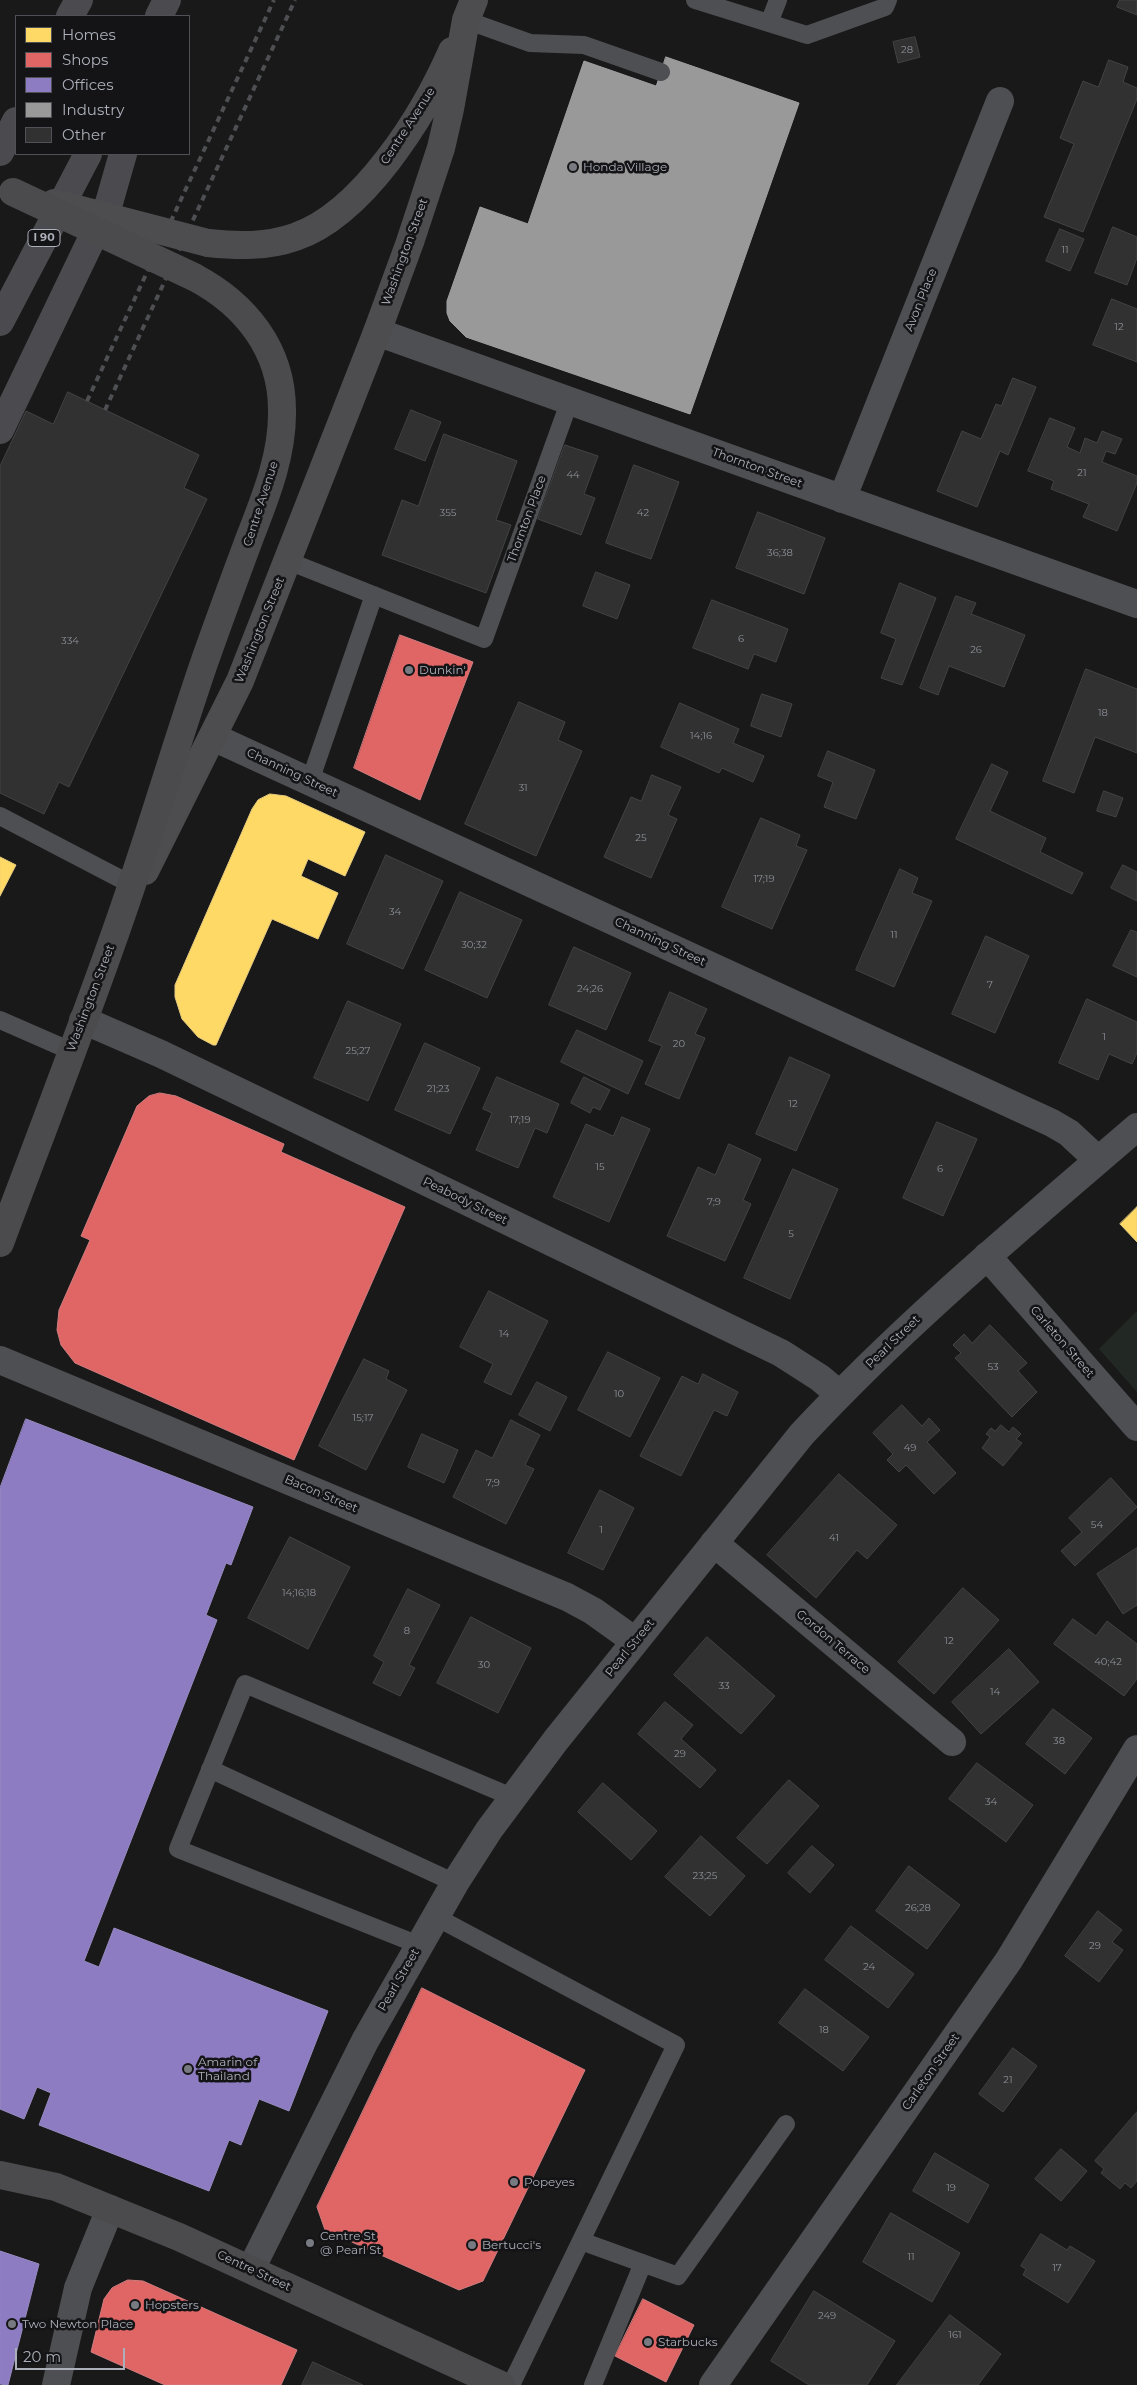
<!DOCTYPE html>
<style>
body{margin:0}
#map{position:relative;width:1137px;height:2385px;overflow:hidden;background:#191919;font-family:Montserrat,sans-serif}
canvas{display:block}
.legend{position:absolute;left:15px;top:15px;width:175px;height:140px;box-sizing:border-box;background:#141315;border:1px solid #505157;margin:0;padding:6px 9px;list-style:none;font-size:15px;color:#abafb9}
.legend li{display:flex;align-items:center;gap:10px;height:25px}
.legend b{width:25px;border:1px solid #505157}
.scale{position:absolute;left:15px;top:2348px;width:110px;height:22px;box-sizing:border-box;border:2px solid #abafb9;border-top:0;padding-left:6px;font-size:15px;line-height:18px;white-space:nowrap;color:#abafb9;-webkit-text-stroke:4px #141315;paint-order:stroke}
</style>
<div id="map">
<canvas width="1137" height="2385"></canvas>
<ul class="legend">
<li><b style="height:14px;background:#ffd966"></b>Homes</li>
<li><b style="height:14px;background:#e06666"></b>Shops</li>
<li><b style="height:14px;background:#8e7cc3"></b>Offices</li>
<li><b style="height:14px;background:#999"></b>Industry</li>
<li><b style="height:14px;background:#313132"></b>Other</li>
</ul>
<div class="scale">20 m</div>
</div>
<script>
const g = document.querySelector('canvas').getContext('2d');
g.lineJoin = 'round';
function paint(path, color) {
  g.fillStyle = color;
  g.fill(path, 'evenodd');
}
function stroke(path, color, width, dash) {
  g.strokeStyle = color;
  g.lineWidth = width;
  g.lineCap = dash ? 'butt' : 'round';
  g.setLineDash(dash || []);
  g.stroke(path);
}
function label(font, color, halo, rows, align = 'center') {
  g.font = font + ' Montserrat,sans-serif';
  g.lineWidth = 5;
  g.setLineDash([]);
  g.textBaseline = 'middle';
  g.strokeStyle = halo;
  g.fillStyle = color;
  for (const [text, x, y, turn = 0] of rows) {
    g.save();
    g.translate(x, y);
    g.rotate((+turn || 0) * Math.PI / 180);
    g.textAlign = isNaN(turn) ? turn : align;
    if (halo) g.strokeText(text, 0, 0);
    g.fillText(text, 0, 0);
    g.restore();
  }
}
paint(new Path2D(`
 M1137,1311V1392L1099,1349Z`), '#222823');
const homes = new Path2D(`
 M270,794L286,796L365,832L345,876L308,859L301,876L338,893L318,939L272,919L216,1045H213L198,1037L182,1019L175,997V985L252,809L258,800Z
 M0,857L16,865L0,896Z
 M1137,1207V1242L1120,1224Z`);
paint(homes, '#ffd966');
stroke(homes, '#e6cc7f', 1);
const shops = new Path2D(`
 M400,635L473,662L420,800L354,768Z
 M160,1093L176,1096L284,1144L281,1152L405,1207L294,1460L75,1363L61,1345L57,1330L59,1310L90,1240L81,1236L137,1106L149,1096Z
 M422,1988L585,2070L483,2281L459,2290L325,2230L317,2207Z
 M128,2280L143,2281L297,2350L281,2385H165L91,2352L104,2299L112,2288Z
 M643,2299L694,2325L666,2382L615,2356Z`);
paint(shops, '#e06666');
stroke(shops, '#d07c7f', 1);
const offices = new Path2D(`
 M26,1419L253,1507L231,1565L226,1563L206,1615L217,1620L84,1961L99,1967L114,1928L328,2011L289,2111L259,2099L241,2145L229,2140L209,2191L39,2125L51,2093L37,2087L24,2119L0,2109V1488Z
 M0,2251L39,2264L8,2385L0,2384Z`);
paint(offices, '#8e7cc3');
stroke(offices, '#978bc0', 1);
const industry = new Path2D(`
 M666,57L799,103L690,414L466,337L450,321L447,313V301L480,207L528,224L584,61L656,86Z`);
paint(industry, '#999');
stroke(industry, '#9ea0a3', 1);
const building = new Path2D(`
 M1120,0H1137V15L1117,7Z
 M915,37L920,57L898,63L893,42Z
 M1109,60L1128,67L1123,82L1137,88V99L1083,232L1044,217L1074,144L1060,138L1083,81L1098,87Z
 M1113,227L1137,237V258L1127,285L1095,273Z
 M1060,229L1084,239L1070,271L1046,261Z
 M1112,299L1137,309V362L1093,345Z
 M1013,378L1036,387L1008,455L1000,451L977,507L937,491L962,431L981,439L996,404L1001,406Z
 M68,392L199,455L184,488L207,499L69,787L59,782L44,814L0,793V466L26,411L53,424Z
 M411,410L441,422L425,461L395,449Z
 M1050,418L1075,428L1067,447L1080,453L1085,438L1097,443L1102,431L1122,439L1115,454L1106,451L1102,462L1137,476V483L1117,531L1083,517L1089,504L1051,489L1054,481L1028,471Z
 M444,434L517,461L496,520L511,525L486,593L382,555L402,500L418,506Z
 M565,445L598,456L584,494L595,498L581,535L538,519Z
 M634,465L679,482L651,559L606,543Z
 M758,512L825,538L804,594L736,568Z
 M596,572L630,585L617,619L583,606Z
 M900,583L936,598L902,685L881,678L896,639L881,633Z
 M956,596L976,603L971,614L1025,635L1004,687L949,666L938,695L920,688Z
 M712,600L788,629L776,662L754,654L748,669L693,648Z
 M1086,669L1137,689V753L1095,737L1074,793L1043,781Z
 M762,694L792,704L781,737L751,726Z
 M519,702L565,722L558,740L582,751L536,856L465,824Z
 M680,703L739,729L733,743L764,756L753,782L722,768L719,773L661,747Z
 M828,751L875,770L856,819L824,807L833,782L818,776Z
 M992,764L1008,772L990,811L1046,838L1040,852L1083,873L1072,894L956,839Z
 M652,775L681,787L668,815L677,819L651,878L604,857L631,797L641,801Z
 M1104,791L1123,798L1116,817L1097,811Z
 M761,818L800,835L796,846L807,850L772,929L722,907Z
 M386,855L443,881L403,969L347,944Z
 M1123,865L1137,872V901L1111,888Z
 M900,869L918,878L912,893L932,901L894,987L856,970Z
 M460,892L522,920L487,998L425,970Z
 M1131,930L1137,932V977L1113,966Z
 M986,936L1029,956L995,1033L952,1014Z
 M574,947L631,973L606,1030L549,1005Z
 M670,992L707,1009L695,1034L705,1038L679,1099L645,1084L662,1046L649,1041Z
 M1087,999L1137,1022V1053L1132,1064L1109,1054L1098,1080L1059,1063Z
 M348,1001L401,1024L368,1101L314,1078Z
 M577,1030L643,1061L628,1094L561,1062Z
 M425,1043L480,1068L450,1134L395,1110Z
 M790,1057L830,1075L796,1151L756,1134Z
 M497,1077L559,1104L547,1133L535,1128L518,1168L476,1150L492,1113L483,1109Z
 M584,1077L610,1090L600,1110L593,1107L590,1113L571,1103Z
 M622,1117L650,1129L609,1222L553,1197L586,1124L613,1136Z
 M937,1122L977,1139L943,1216L903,1198Z
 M729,1144L761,1159L743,1200L751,1204L725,1261L667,1236L698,1167L715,1175Z
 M793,1169L838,1189L790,1299L744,1278Z
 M489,1291L548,1321L511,1395L484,1382L493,1364L460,1347Z
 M990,1325L1027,1363L1018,1371L1037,1392L1012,1417L955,1358L961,1353L953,1345L964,1334L972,1343Z
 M608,1352L660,1378L630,1437L578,1410Z
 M364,1359L389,1371L386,1379L407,1390L366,1470L319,1446Z
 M703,1374L738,1392L727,1416L714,1410L681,1476L640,1456L682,1376L698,1384Z
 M537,1382L567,1397L550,1431L519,1415Z
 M902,1405L922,1426L929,1418L940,1430L927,1442L956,1473L934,1494L906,1465L899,1472L887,1460L893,1454L873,1433Z
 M511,1420L540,1435L525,1465L534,1469L506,1524L453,1497L476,1450L492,1458Z
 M1001,1425L1009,1432L1013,1427L1021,1434L1016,1439L1022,1443L1003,1466L982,1448L990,1437L986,1434L991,1428L995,1431Z
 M422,1434L458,1450L444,1483L408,1467Z
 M839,1474L897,1525L867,1559L857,1550L816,1598L767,1555Z
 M1111,1478L1137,1507L1075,1566L1061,1551L1082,1532L1069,1518Z
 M600,1490L634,1508L603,1570L568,1553Z
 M290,1537L350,1567L308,1649L248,1618Z
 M1137,1548V1605L1123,1614L1097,1574Z
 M963,1588L999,1620L934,1694L898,1662Z
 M408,1589L440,1605L409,1665L415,1668L400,1696L373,1683L384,1662L374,1656Z
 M471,1617L531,1648L498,1713L437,1683Z
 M1073,1619L1096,1636L1107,1621L1137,1644V1679L1124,1696L1054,1644Z
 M707,1637L775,1696L741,1734L674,1675Z
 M1009,1649L1039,1682L981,1734L952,1702Z
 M665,1702L693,1725L681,1739L716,1770L700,1788L638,1734Z
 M1053,1709L1092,1738L1065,1774L1026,1744Z
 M977,1763L1033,1805L1006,1842L949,1799Z
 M789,1780L819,1806L767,1864L737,1838Z
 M603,1783L657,1831L631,1860L578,1812Z
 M701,1836L745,1876L710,1916L665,1877Z
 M812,1846L834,1865L810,1893L788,1873Z
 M909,1866L960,1905L927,1949L876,1911Z
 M1098,1911L1122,1930L1112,1942L1123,1950L1099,1982L1065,1956Z
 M851,1926L914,1974L888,2008L825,1960Z
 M805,1989L869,2037L843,2071L779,2023Z
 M1013,2048L1037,2066L1003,2112L979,2094Z
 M1137,2112V2181L1131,2188L1125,2183L1120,2189L1101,2173L1104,2169L1095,2161Z
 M1061,2149L1087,2171L1061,2201L1035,2179Z
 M935,2153L989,2185L968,2223L913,2191Z
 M891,2213L960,2253L932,2302L863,2262Z
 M1041,2234L1067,2250L1070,2246L1095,2261L1068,2303L1023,2275L1026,2269L1021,2266Z
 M814,2291L895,2341L867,2385H809L771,2361Z
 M950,2315L1001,2354L978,2385H897Z
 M313,2362L363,2385H302Z`);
paint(building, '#313132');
stroke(building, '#424345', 1);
stroke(new Path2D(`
 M695,0L807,35L885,7L888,0
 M466,20L530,43L584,45L661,72
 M769,23L778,0
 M288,561L484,639L570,400
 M310,781L374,595
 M0,816L136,887
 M0,1020L71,1051
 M210,1769L455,1883
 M436,1917L676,2045L511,2385
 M419,1945L178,1849L245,1684L512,1797
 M581,2241L678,2276L786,2124
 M593,2385L643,2263`), '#4e4f52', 18);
stroke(new Path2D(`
 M377,332L1137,604
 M842,499L1000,101
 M213,737L1052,1123L1069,1133L1098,1160
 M83,1020L161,1054L781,1353L820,1378L839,1394
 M987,1256L1137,1427
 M0,1360L567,1597L593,1611L635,1641
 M714,1543L952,1742
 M56,2385L78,2288L110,2209
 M713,2385L1009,1960L1137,1749`), '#4e4f52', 28);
stroke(new Path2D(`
 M251,2269L365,2041L455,1883L489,1830L556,1740L802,1434C905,1323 1022,1226 1137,1127`), '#4e4f52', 28);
stroke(new Path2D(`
 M208,243C237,246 267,247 295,237C363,214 424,115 452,51
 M145,871L240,681L377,332L410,242L441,148L450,109L466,20L474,0`), '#4d4d50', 28);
stroke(new Path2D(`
 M0,1243C39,1139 79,1036 116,931C147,844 173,754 203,666C218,623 234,580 250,537C266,496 283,454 282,410C282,349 245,304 194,277
 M0,2175L56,2187L179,2237L501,2385`), '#4b4b4e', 28);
stroke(new Path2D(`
 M70,16L79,0
 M159,16L167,0
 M0,152L16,121
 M0,322L88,154
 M0,430L109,203L123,154`), '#4b4b4f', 28);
stroke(new Path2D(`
 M87,401L274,0
 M105,410L295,0`), '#4e4f52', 4, [6, 5]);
stroke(new Path2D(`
 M54,203L208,243`), '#4d4d50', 28);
stroke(new Path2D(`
 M13,192L194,277`), '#4b4b4e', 28);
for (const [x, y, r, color] of [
 [573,167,5,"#787a81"],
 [409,670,5,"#787a81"],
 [188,2069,5,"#787a81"],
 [514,2182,5,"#787a81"],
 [310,2243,5,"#787a81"],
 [472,2245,5,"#787a81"],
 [135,2305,5,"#787a81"],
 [12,2324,5,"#787a81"],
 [648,2342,5,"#787a81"]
]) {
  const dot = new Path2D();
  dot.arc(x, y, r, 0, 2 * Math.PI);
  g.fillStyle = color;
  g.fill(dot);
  stroke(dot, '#141315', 2);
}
label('10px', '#8c9097', null, [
 ["28",907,50],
 ["11",1065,250],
 ["12",1119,327],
 ["21",1082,473],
 ["44",573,475],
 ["355",448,513],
 ["42",643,513],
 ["36;38",780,553],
 ["6",741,639],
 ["334",70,641],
 ["26",976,650],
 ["18",1103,713],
 ["14;16",701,736],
 ["31",523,788],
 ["25",641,838],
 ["17;19",764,879],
 ["34",395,912],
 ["11",894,935],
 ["30;32",474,945],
 ["7",990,985],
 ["24;26",590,989],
 ["1",1104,1037],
 ["20",679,1044],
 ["25;27",358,1051],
 ["21;23",438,1089],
 ["12",793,1104],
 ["17;19",520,1120],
 ["15",600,1167],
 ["6",940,1169],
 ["7;9",714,1202],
 ["5",791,1234],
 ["14",504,1334],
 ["53",993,1367],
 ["10",619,1394],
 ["15;17",363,1418],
 ["49",910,1448],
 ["7;9",493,1483],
 ["54",1097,1525],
 ["1",601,1530],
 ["41",834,1538],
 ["14;16;18",299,1593],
 ["8",407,1631],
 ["12",949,1641],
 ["40;42",1108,1662],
 ["30",484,1665],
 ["33",724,1686],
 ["14",995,1692],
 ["38",1059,1741],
 ["29",680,1754],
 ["34",991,1802],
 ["23;25",705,1876],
 ["26;28",918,1908],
 ["29",1095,1946],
 ["24",869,1967],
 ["18",824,2030],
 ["21",1008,2080],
 ["19",951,2188],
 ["11",911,2257],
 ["17",1057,2268],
 ["249",827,2316],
 ["161",955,2335]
]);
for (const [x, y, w] of [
 [44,238,32]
]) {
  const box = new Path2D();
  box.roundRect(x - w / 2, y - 8.5, w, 17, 4);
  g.fillStyle = '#141315';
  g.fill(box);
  stroke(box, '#abafb9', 1);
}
label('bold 11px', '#abafb9', null, [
 ["I 90",44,238]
]);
label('12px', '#abafb9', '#141315', [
 ["Centre Avenue",408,126,-57],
 ["Washington Street",405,252,-70],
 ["Avon Place",921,300,-68],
 ["Thornton Street",757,468,20],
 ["Centre Avenue",261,504,-72],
 ["Thornton Place",527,519,-70],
 ["Washington Street",260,630,-68],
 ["Channing Street",292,773,25],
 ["Channing Street",660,942,25],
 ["Washington Street",91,998,-69],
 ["Peabody Street",465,1201,26],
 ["Pearl Street",893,1342,-44],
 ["Carleton Street",1062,1342,49],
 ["Bacon Street",321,1494,23],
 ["Gordon Terrace",833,1642,40],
 ["Pearl Street",630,1648,-51],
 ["Pearl Street",399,1980,-60],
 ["Carleton Street",931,2072,-55],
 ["Centre Street",254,2271,25]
]);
label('12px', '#abafb9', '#141315', [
 ["Honda Village",583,167],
 ["Dunkin'",419,670],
 ["Amarin of",198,2062],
 ["Thailand",198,2076],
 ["Popeyes",524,2182],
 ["Centre St",320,2236],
 ["@ Pearl St",320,2250],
 ["Bertucci's",482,2245],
 ["Hopsters",145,2305],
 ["Two Newton Place",22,2324],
 ["Starbucks",658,2342]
], 'left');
</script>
